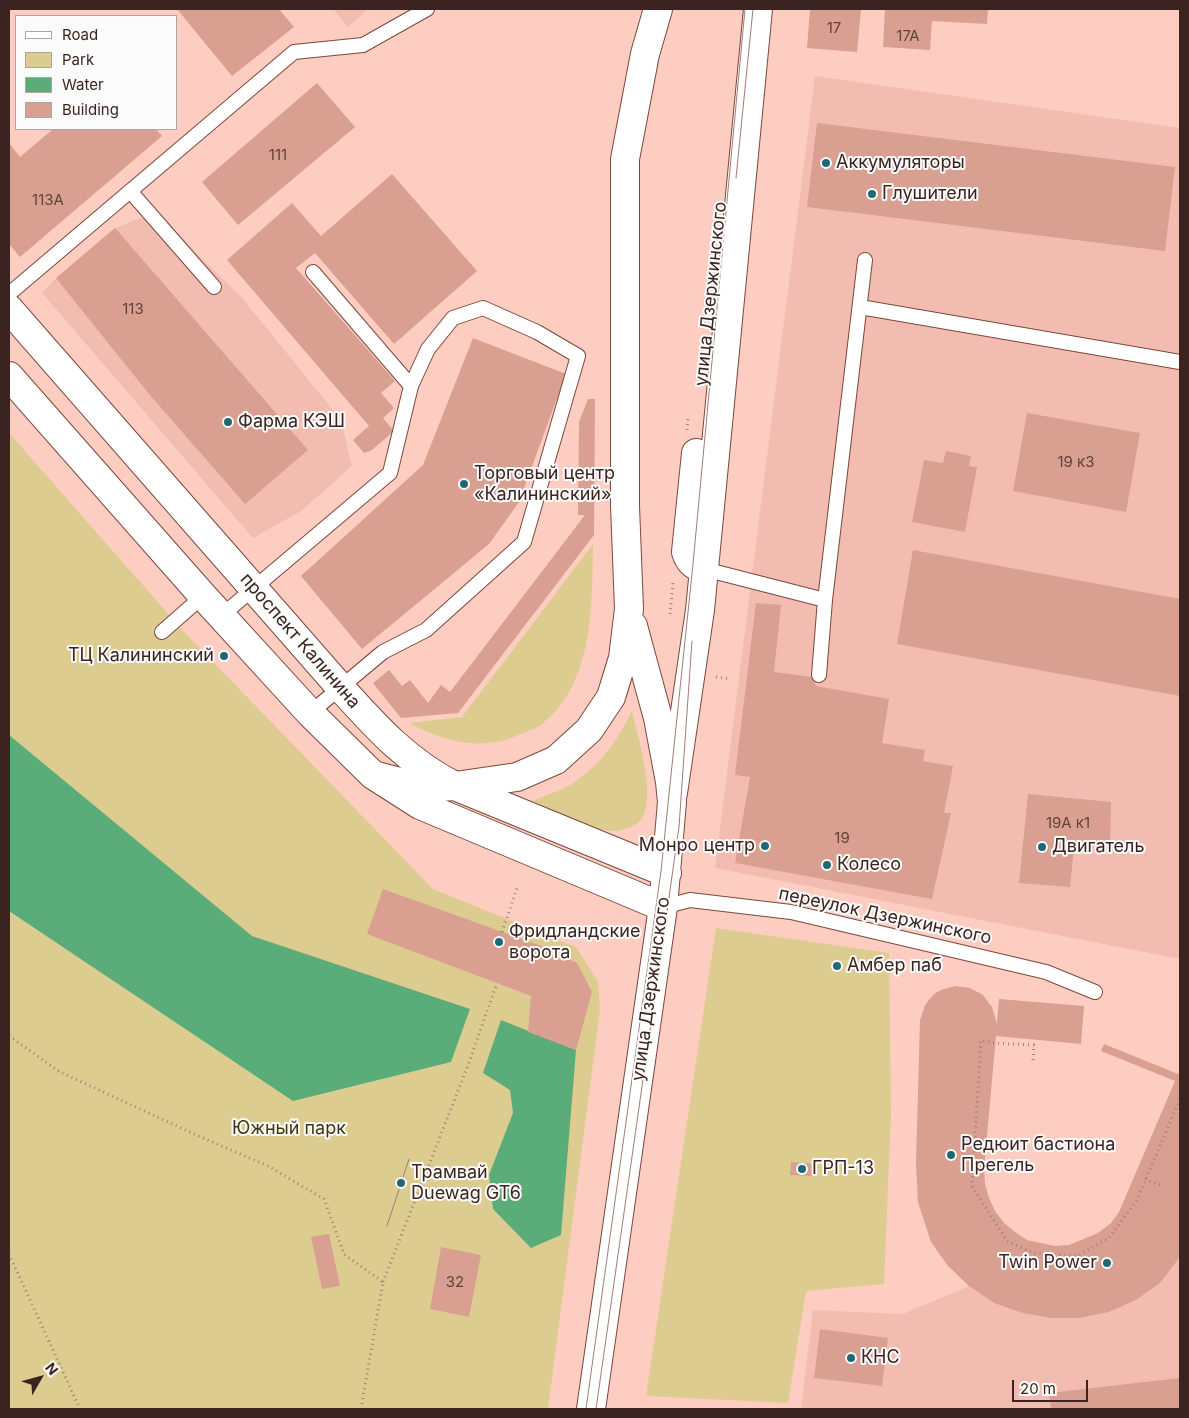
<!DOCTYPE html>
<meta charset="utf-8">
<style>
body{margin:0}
#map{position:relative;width:1189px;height:1418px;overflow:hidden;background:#fecdc1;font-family:Inter,sans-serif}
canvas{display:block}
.frame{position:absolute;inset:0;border:10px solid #3b241f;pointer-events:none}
.legend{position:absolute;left:15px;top:15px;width:162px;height:115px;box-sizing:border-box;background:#fbfbfb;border:1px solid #aea5a3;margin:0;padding:6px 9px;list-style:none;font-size:15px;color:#3b241f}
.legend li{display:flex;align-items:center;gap:10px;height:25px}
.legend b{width:25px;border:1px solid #aea5a3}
.north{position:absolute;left:15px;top:1353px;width:50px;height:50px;-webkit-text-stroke:4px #fbfbfb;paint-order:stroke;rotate:52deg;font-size:14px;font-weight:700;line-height:20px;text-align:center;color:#3b241f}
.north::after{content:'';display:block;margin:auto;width:18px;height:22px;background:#3b241f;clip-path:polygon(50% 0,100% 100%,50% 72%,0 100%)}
.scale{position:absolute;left:1012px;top:1380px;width:76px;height:22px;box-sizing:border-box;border:2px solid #3b241f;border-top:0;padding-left:6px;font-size:15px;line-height:18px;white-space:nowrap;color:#3b241f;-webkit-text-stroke:4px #fbfbfb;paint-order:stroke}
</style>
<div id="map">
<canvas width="1189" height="1418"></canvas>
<div class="frame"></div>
<ul class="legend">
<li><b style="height:6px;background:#fff"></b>Road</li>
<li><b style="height:14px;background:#ddcc90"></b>Park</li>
<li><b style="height:14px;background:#5aad78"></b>Water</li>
<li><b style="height:14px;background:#d99f91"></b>Building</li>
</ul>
<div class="north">N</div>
<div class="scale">20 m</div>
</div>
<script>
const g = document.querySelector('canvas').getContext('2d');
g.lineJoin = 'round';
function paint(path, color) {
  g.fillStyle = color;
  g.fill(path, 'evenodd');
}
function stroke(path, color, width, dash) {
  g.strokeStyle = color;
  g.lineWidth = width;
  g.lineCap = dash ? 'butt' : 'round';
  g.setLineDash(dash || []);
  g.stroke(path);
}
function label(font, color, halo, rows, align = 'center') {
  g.font = font + ' Inter,sans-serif';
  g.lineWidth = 4;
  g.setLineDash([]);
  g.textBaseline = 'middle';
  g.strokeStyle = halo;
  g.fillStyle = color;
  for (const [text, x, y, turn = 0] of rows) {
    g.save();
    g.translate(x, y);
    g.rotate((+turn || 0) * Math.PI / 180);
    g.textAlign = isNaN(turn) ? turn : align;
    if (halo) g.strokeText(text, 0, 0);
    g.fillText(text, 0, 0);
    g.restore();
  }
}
paint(new Path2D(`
 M333,9H368L348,27Z
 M815,76L1180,128V959L715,868Z
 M158,211L200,257L243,299L341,420L352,466L301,511L253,538L42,293L56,278L115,228Z
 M1180,1257V1409H801L813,1310L903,1314L969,1286L994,1303L1022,1313L1051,1318H1080L1109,1312L1136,1300L1160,1283Z`), '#f2bdb0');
paint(new Path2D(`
 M9,433L185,633L433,889L576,947L598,982L600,1010L548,1409H9Z
 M593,544C592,605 594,683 542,724C536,729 528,731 521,734C480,752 446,742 409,723L462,717Z
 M632,711C638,738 654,787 644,814C642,821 634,826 627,828C623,829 620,831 616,831C587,830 558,813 533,801C545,795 562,791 573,783C602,763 616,743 632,711Z
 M716,928L889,953L891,1112L884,1284L806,1291L788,1403L646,1396Z`), '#ddcc90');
paint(new Path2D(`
 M9,735L252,936L470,1009L451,1062L293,1101L9,911Z
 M501,1020L576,1050L561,1235L531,1248L493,1209L489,1175L513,1113L510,1090L483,1073Z`), '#5aad78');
paint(new Path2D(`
 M177,9H279L294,27L232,76Z
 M810,9H861L857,52L807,48Z
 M885,9H988L987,24L932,21L930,50L883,47Z
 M317,83L355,127L238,225L202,182Z
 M817,123L1175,167L1165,251L807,207Z
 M53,129H156L162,136L20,257L9,244V143L20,157Z
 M392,174L477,271L394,344L315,253L296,268L395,381L381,393L394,408L383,418L394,431L372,450L364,453L353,440L369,426L227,260L292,203L321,236Z
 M115,228L308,450L245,504L149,394L56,278Z
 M473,338L566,374L519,502L489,544L362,649L301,576L423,465Z
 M588,399H595L594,535L458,713L401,718L373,683L389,670L402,686L410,680L428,703L441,685L450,692L585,515H578L579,422Z
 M1027,413L1140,433L1126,512L1013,491Z
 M946,451L971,456L969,466L977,467L965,532L912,522L924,460L943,463Z
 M913,550L1180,599V696L897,644Z
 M756,603L781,605L774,672L812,677L816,686L889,699L882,743L925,750L923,761L953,766L944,813H951L932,899L735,863L750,777L735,775Z
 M1028,794L1111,802L1110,845L1074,847L1070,887L1019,883Z
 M383,889L544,947L577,963L592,992L576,1050L528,1032L531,996L367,934Z
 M955,986L970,988L983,995L992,1007L997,1024L999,999L1084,1006L1081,1044L996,1036L984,1169L985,1184L989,1198L995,1211L1004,1223L1015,1232L1027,1240L1055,1246L1069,1245L1098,1233L1111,1223L1119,1212L1175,1081L1101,1051L1104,1044L1178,1074L1180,1072V1257L1160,1283L1136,1300L1109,1312L1080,1318H1051L1022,1313L994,1303L969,1286L948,1266L931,1242L918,1202L916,1163L920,1020L925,1005L934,994L941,990Z
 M791,1162L814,1164L813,1176L790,1175Z
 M329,1234L340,1286L322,1289L311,1237Z
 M441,1247L481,1255L469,1317L430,1309Z
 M820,1329L888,1338L882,1386L814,1378Z
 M1180,1378V1409H1051L1049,1393Z`), '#d99f91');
const service = new Path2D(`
 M130,191L214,287
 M313,272L411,386
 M9,294L294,52L363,45L427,9
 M860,307L1180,362
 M704,569L825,600L819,675
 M825,600L865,260
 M221,616L390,473L411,386L428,349L453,318L483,308L537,332L578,356L524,542L426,630L383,652L310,713
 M162,632L203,596
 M663,907L690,900L791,912L1046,972L1095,992`);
const secondary = new Path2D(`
 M696,453L686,552C689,562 694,566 704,569
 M673,793L700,610L758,9`);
const primary = new Path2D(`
 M9,309L340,687C375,726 407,762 455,786L667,873
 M9,376L203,596L310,713L373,775L420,805L663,907
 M373,775L423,788L455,786L517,777L556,760L589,730L611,697L623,658L629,609L625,506V159L645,54L658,9
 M591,1409L663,907L672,802L670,782L658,718L633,626`);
stroke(service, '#7b483c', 16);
stroke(secondary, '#7b483c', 30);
stroke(primary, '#7b483c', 30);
stroke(new Path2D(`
 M687,430L688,418
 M670,614L673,583
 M716,677L731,679
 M502,932L518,885
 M9,1036L60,1072L194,1134L268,1166L324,1199L344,1254L383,1282L361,1409
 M1033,1060L1034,1045L995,1043L981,1040L972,1186L1007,1241L1034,1253L1077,1256L1109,1238L1137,1200L1180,1099
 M1145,1179L1160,1185
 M9,1254L80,1409
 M383,1282L467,1068L497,983`), '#a47f77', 3, [1, 4]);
stroke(service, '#fff', 14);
stroke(secondary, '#fff', 28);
stroke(primary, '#fff', 28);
stroke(new Path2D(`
 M736,178L753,9
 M387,1226L409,1159
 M586,1409L661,871L693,564L745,9
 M596,1409L679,827L692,641`), '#a27d74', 1);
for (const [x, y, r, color] of [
 [826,163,5,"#206876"],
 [872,194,5,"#206876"],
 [228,422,5,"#206876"],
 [464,484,5,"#206876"],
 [224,656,5,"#206876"],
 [765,846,5,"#206876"],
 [1042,847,5,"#206876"],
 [827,865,5,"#206876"],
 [499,942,5,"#206876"],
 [837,966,5,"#206876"],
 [951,1155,5,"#206876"],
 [802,1169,5,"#206876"],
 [401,1183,5,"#206876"],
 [1107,1263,5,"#206876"],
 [851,1358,5,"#206876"]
]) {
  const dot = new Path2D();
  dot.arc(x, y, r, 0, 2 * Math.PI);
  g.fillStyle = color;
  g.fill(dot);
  stroke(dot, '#fbfbfb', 2);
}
label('15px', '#62433c', null, [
 ["17",834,28],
 ["17А",908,36],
 ["111",278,155],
 ["113А",48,200],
 ["113",133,309],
 ["19 к3",1076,462],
 ["19А к1",1068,823],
 ["19",842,838],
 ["32",455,1282]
]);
label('18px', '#3b241f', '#fbfbfb', [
 ["Аккумуляторы",836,163],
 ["Глушители",882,194],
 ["Фарма КЭШ",238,422],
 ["Торговый центр",474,474],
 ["«Калининский»",474,495],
 ["ТЦ Калининский",214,656,"right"],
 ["Монро центр",755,846,"right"],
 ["Двигатель",1052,847],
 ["Колесо",837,865],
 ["Фридландские",509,932],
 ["ворота",509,953],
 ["Амбер паб",847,966],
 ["Редюит бастиона",961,1145],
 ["Прегель",961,1166],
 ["ГРП-13",812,1169],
 ["Трамвай",411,1173],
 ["Duewag GT6",411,1194],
 ["Twin Power",1097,1263,"right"],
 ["КНС",861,1358]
], 'left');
label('18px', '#3b241f', '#fbfbfb', [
 ["улица Дзержинского",711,294,-84],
 ["проспект Калинина",300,641,49],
 ["переулок Дзержинского",885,916,12],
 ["улица Дзержинского",651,989,-82]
]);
label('18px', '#3f350e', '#fbfbfb', [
 ["Южный парк",289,1129]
]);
</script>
